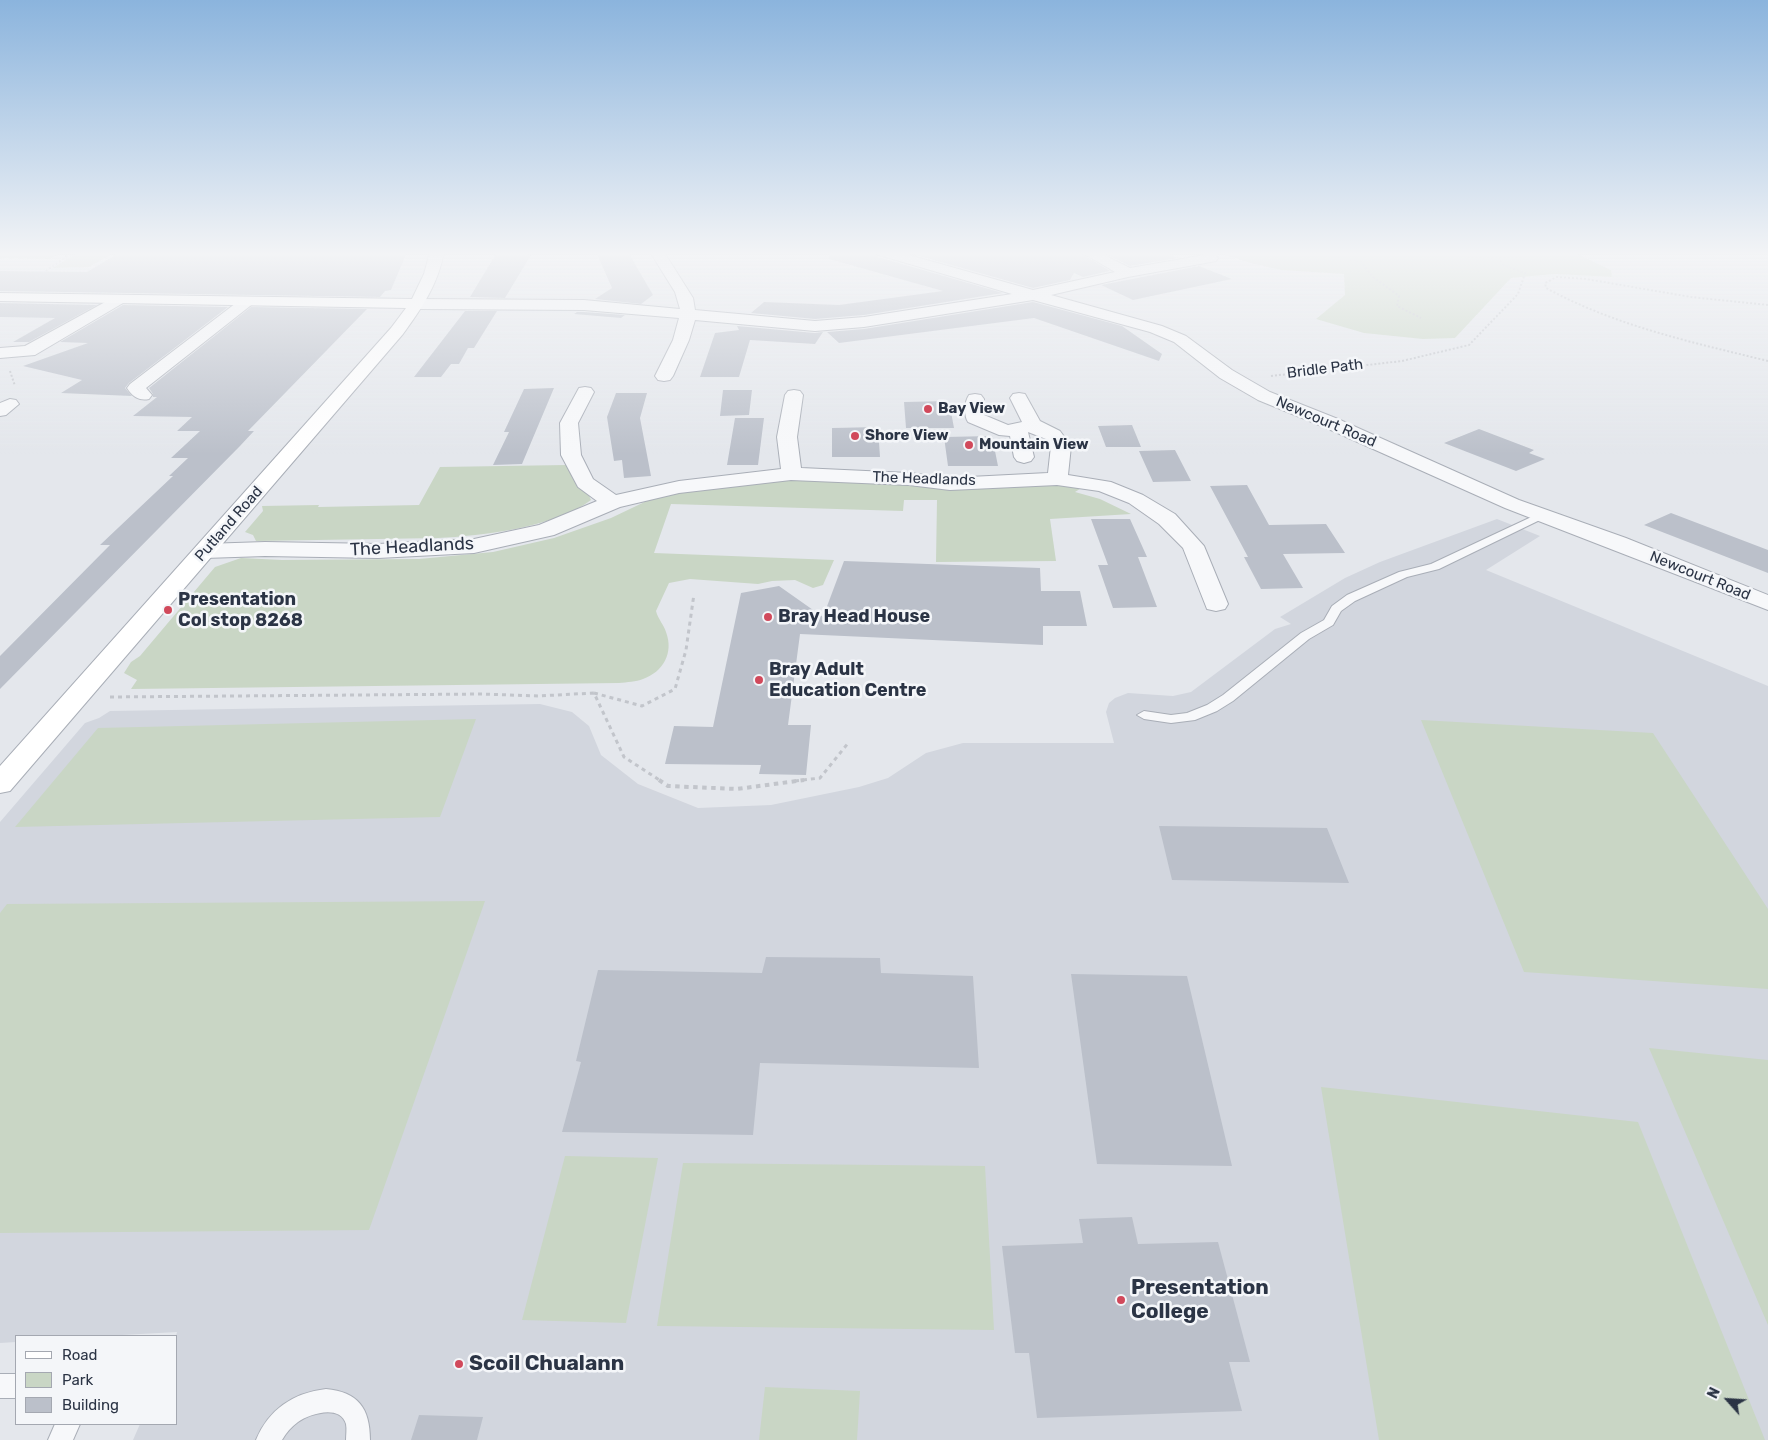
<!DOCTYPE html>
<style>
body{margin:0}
#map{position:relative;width:1768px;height:1440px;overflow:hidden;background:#e4e7ec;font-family:Rubik,sans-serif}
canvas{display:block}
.legend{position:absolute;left:15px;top:1335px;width:162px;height:90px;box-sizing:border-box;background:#f4f6f9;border:1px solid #a4a8b1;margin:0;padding:6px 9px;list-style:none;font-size:15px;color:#2b3445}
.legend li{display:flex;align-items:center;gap:10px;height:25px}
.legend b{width:25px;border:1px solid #a4a8b1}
.north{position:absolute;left:1703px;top:1375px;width:50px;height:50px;-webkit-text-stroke:4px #f4f6f9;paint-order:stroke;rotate:296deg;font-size:14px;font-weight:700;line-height:20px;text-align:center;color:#2b3445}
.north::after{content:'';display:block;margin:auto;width:18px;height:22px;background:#2b3445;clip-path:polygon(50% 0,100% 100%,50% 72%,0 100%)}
</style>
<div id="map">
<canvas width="1768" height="1440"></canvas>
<ul class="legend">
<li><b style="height:6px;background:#fff"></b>Road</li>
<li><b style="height:14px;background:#c9d6c5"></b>Park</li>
<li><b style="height:14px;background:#bbc0ca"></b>Building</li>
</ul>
<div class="north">N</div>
</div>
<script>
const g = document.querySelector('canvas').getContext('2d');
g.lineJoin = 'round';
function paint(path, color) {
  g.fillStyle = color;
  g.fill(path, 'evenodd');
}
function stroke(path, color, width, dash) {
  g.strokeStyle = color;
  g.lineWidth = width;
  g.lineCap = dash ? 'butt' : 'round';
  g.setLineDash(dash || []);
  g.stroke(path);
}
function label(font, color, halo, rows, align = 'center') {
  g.font = font + ' Rubik,sans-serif';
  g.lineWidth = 5;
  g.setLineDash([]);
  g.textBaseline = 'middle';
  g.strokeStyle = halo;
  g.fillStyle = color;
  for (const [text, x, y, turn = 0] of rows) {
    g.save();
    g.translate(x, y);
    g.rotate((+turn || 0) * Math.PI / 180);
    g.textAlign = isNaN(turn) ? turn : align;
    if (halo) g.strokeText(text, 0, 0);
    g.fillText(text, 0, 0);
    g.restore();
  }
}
paint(new Path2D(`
 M1497,519L1540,536L1486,570L1768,686V1440H133L140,1424H176V1336L177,1332L104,1336H16V1342L0,1343V822L85,723L99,718L110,711L540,704L572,712L589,726L601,755L638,784L698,808L771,805L859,787L888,778L926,753L963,743H1114L1106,712L1109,703L1115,698L1128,693L1173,696L1191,692L1275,629L1291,624L1280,617L1345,578L1380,562Z`), '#d2d6de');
paint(new Path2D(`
 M0,252H62L50,259L0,258Z
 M78,252H115L89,267L53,268Z
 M1217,252H1573L1611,270L1612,277L1555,274L1511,278L1455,338L1423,339L1364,333L1316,319L1345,295L1344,274L1281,270L1250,263Z
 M566,465L586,489L591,500C557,527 481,536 438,538L256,541L253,535L245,532L263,511L262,506L319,505L318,507L419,505L440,467Z
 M846,480L1065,484L1083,487L1075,492L1100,499L1131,514L1050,519L1056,561L936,562L937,500H904L903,511L671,504L654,553L834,560L823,585L813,588L795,580L772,581L758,584L690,579L669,583L656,611C658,619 664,625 666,632C674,653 663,672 643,679C636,682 627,682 619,683L131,689L137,680L124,673L131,662L140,656L215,567L241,558L282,560L419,559L493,552L554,538L611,518L655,497L697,488L767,481Z
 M476,719L440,817L15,827L98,728Z
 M1421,720L1653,733L1768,909V989L1524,972Z
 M485,901L369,1230L0,1233V913L7,904Z
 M1649,1048L1768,1060V1325Z
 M1321,1087L1638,1122L1765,1440H1379Z
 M565,1156L658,1158L626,1323L522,1320Z
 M683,1163L985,1166L994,1330L657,1326Z
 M765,1387L860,1391L857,1440H759Z`), '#c9d6c5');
paint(new Path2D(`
 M120,252H407L391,290L385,291L380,297L0,291V271L87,272Z
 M497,252H530L528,255H531L505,298L470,297Z
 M596,252H628L653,295L641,304L595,299L612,288Z
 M830,252H875L878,257L1003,293L864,315L815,319L751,313L764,302L839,305L943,291L829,259Z
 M905,252H1079L1110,271L1083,277L1074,273L1070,280L1033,288Z
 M1102,252H1163L1178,258L1130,266Z
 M1199,266L1232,279L1133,300L1101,285Z
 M1033,302L1122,326L1162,354L1159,361L1034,318L839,343L827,332L864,329Z
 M0,303L97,305L29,342H13L55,318L0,317Z
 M123,305L228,307L129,383L125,388L132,396L61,393L82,380L23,366L88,343L60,342Z
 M251,307L367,309L248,431H254L240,446L0,689V656L110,545H100L173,476H169L188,458H171L200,431H177L192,417L133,416L157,397H153V394L149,388Z
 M465,311H497L474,348H468L459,364H451L441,377H414Z
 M577,312H584L625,315L621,318L574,314Z
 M737,326L815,333L823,332L815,344L750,340L739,377H700L715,333L739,330Z
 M554,388L522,464L493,465L509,432H504L524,389Z
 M723,390H752L749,415L720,416Z
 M616,393H647L640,418L651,476L624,478L622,460L614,461L607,417Z
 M949,401L954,428H906L904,402Z
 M735,418H764L758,465H727Z
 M1132,425L1141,447H1106L1098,426Z
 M878,427L880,457H832V428Z
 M1479,429L1534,450L1529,453L1545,459L1516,471L1444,443Z
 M992,436L998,466H948L944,437Z
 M1175,450L1191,481L1153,482L1139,451Z
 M1247,485L1269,525L1326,524L1345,553L1283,554L1303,588L1261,589L1244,557H1248L1210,486Z
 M1671,513L1768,550V573L1644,525Z
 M1091,519H1130L1147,557H1138L1157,607L1113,608L1098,565H1108Z
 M844,561L1040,568L1041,591H1080L1087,626H1043V645L800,634L788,725H811L806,775L759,774L761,765L665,764L674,726L713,727L741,593L779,586L823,617Z
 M1159,826L1327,828L1349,883L1172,880Z
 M766,957L880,958L881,973L973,976L979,1068L760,1063L753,1135L562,1132L581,1062L576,1061L598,970L762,973Z
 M1071,974L1187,976L1232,1166L1097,1164Z
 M1132,1217L1138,1244L1218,1242L1250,1362H1229L1242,1411L1037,1418L1029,1353H1015L1002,1246L1083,1243L1079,1219Z
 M419,1415L483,1417L477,1440H411Z`), '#bbc0ca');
const lane = new Path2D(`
 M1542,512L1546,513L1547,515L1546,517L1439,569L1407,577L1355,601L1341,611L1333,625L1309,639L1233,701L1217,711L1195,720L1171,723L1144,719L1137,715L1144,711L1171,715L1187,713L1207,705L1223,695L1301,633L1324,620L1332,606L1347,595L1399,572L1431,564Z
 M0,1374H16V1398H0Z
 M326,1389C358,1392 370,1408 370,1440H346C346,1435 347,1429 346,1424C340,1404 309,1414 298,1422C291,1427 286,1433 282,1440H256C269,1409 293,1393 326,1389Z
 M55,1424H80L73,1440H48Z`);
const street = new Path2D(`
 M650,252H664L693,298L695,310L815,321L864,317L1012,294L879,255L877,252H898L1033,290L1115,272L1081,252H1098L1130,268L1211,254L1216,255L1218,258L1216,261L1211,262L1128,277L1051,295L1162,326L1186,336L1232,370L1270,392L1338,419L1519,500L1626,538L1768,595V610L1505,508L1324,427L1258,400L1220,378L1174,342L1150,332L1033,300L864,327L815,331L695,320L689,340L673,376L670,380L664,381L658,380L655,376L673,340L679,318L584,310L417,309L412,307L409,304L412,301L417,299L584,300L680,309L675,292Z
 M118,295L123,297L126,300L123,303L35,355L0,358V348L25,346Z
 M245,298L250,300L253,303L250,306L146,388L152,395L149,399C139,401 133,397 127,388L130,384L240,300Z
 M585,387L591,388L594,392L578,423L581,455L593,479L616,495L679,481L781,469L777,437L785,395L788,391L794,390L800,391L803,395L797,437L801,468L909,473L950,478L1048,473L1051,446L1046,439L1028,432L1034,457L1031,461L1024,463L1017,461L1014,457L1010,436L999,435L968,422C964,416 964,402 969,395L975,394L981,395L984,399V415L1008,425L1022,422L1010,398L1013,394L1019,393L1025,394L1040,421L1060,431L1071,446L1068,475L1111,482L1143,495L1175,514L1204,546L1228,604L1225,609L1216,611L1207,609L1183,548L1159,524L1129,503L1099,491L1057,485L950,490L909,485L791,480L679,493L620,507L554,535L474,553L378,558L265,556L205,558L197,556L194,551L197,546L205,544L265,542L378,544L474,539L539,525L597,501L578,487L561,455L560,423L579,388Z
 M10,399L16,400L19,404L6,415L0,416V403Z`);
const secondary = new Path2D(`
 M430,252H444C438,284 422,308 403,334L10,791L0,793V766L391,328L406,308L0,301V293L412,299L424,274Z`);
stroke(lane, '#a9aeb7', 2);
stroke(street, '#a9aeb7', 2);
stroke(secondary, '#a9aeb7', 2);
stroke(new Path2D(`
 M1310,252L1358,261
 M1353,252L1373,277L1399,296L1397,306L1421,318
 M1444,252L1484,259L1520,257L1522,252
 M1763,252L1768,253
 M36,278L73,252
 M1768,305L1691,297L1586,279L1557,277L1545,283L1546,288C1616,326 1691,342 1768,361
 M10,371L15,386
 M1271,376L1402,361L1469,345L1518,294L1525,273L1503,265L1500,259`), '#c2c5cb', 2, [2, 2]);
stroke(new Path2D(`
 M594,693L642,706L675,689L686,650L694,594
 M110,697L482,694L538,696L594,693L624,757L661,781
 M795,781L820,778L849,742`), '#c2c5cb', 3, [4, 4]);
stroke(new Path2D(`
 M659,780L668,786L737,789L804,780`), '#c2c5cb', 4, [4.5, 4.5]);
paint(lane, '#f7f8fa');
paint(street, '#f7f8fa');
paint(secondary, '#fff');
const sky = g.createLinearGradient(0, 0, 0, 454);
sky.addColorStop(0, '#8bb4dd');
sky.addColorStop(0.56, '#f3f4f6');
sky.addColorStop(1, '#f3f4f600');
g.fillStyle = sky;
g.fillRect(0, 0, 1768, 454);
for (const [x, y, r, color] of [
 [928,409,5,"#d1495b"],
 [855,436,5,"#d1495b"],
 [969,445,5,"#d1495b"],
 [168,610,5,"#d1495b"],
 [768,617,5,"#d1495b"],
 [759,680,5,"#d1495b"],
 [1121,1300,5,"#d1495b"],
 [459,1364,5,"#d1495b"]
]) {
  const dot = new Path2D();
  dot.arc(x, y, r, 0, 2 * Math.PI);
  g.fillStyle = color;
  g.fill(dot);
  stroke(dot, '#f4f6f9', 2);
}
label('15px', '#2b3445', '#f4f6f9', [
 ["Bridle Path",1325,369,-7],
 ["Newcourt Road",1326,422,23],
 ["The Headlands",924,479,2],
 ["Putland Road",229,524,-49],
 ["Newcourt Road",1700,576,22]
]);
label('bold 15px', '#2b3445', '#f4f6f9', [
 ["Bay View",938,409],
 ["Shore View",865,436],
 ["Mountain View",979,445]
], 'left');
label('18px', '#2b3445', '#f4f6f9', [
 ["The Headlands",412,547,-3]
]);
label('bold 18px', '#2b3445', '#f4f6f9', [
 ["Presentation",178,600],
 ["Col stop 8268",178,621],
 ["Bray Head House",778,617],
 ["Bray Adult",769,670],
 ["Education Centre",769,691]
], 'left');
label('bold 21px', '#2b3445', '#f4f6f9', [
 ["Presentation",1131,1288],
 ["College",1131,1312],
 ["Scoil Chualann",469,1364]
], 'left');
</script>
